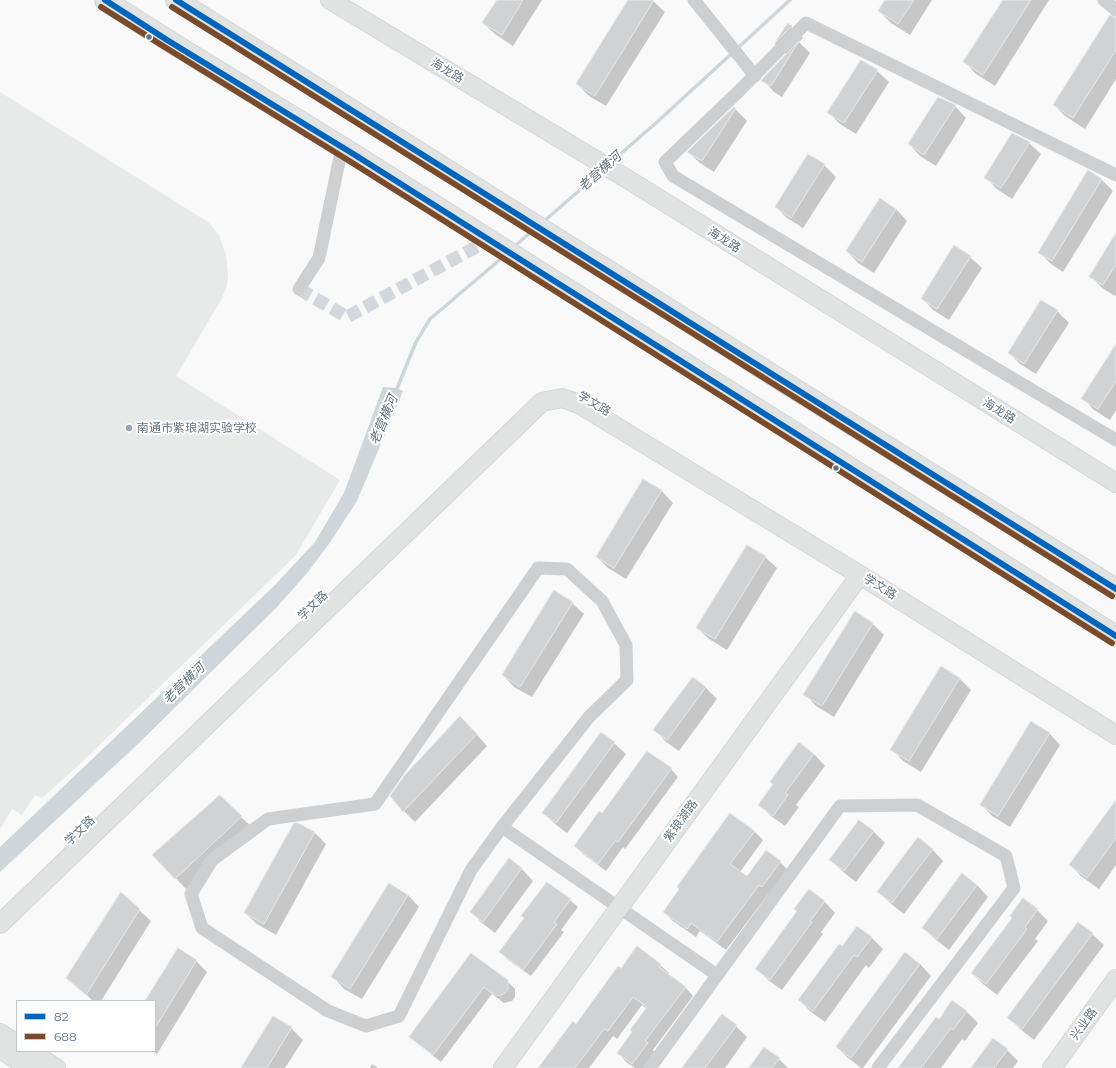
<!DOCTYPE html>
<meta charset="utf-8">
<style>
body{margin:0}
#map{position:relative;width:1116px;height:1068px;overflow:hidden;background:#f9f9f9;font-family:Montserrat,sans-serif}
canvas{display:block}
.legend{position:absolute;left:16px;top:1000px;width:140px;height:52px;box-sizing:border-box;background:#fff;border:1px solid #c1c8cd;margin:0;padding:5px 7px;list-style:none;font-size:12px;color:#657683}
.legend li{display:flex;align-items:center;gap:8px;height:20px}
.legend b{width:20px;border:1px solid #c1c8cd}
</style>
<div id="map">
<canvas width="1116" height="1068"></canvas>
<ul class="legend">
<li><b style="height:5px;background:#0065bd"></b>82</li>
<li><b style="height:5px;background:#7a4b2a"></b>688</li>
</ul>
</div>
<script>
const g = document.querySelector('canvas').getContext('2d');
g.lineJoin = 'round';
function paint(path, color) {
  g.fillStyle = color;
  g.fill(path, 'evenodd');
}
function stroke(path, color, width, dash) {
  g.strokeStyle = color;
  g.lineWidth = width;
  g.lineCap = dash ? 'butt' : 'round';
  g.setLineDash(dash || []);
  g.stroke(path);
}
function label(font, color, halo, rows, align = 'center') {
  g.font = font + ' Montserrat,"Noto Sans SC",sans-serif';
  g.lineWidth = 4;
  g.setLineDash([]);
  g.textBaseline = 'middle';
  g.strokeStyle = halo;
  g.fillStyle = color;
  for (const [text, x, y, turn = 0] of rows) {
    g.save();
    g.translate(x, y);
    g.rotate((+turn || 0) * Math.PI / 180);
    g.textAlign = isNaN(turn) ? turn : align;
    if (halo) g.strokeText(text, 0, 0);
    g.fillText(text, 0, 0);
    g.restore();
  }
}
paint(new Path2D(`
 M0,92L208,222L219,235L226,255L228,274L227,286L221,300L176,376L340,480L296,555L80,764L42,798L35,795L22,815L12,809L0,829Z`), '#e8e9e9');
paint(new Path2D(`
 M383,387L397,388L403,391L357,501L331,541L308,572L277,607L139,743L0,872V847L275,585L315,542L344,493Z`), '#ced6d9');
paint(new Path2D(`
 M498,0H542L513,46L495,34L483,23Z
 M630,0H652L665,12L606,106L589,96L577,84Z
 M887,0H932L910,35L891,23L879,11Z
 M1004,0H1049L995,86L976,74L965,62Z
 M1116,19V79L1085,129L1065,116L1054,105Z
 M788,24L803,38L799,42L810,53L782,97L774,92L763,80L787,55L775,44Z
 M877,71L889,82L856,134L840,124L829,113Z
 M955,106L966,118L936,166L920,156L909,144Z
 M734,108L747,121L714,172L700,163L688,152Z
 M1029,143L1041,154L1012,199L997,189L985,177Z
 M809,155L824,165L836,177L803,228L787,218L776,207Z
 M1102,180L1113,191L1063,272L1051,264L1039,252Z
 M896,209L907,221L874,273L858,263L847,251Z
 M1116,235V294L1115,296L1102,288L1091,276Z
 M970,257L982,268L949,320L933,310L922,298Z
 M1042,301L1057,311L1069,323L1036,374L1020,364L1009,353Z
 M1116,345V410L1110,420L1094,410L1083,398Z
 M644,480L662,491L673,503L626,579L608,568L597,557Z
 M765,557L777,568L727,650L709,639L697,628Z
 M572,603L584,614L532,697L514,687L503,675Z
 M855,613L873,624L884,635L834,717L816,706L805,694Z
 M693,678L706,688L717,699L679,751L666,742L655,730Z
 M959,678L971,690L921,772L903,761L892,749Z
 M472,729L487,746L415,822L404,811L392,796Z
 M1049,733L1060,745L1010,827L992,816L981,804Z
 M614,743L626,754L567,833L555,824L543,813Z
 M814,754L825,766L796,805L799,807L785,826L771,816L759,805Z
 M671,769L678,777L625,849L623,847L606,871L583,854L575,846L602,815Z
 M1116,802V865L1099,889L1081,876L1070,865Z
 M241,817L253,828L187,890L154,855Z
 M298,824L315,833L326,844L276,935L257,924L245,913Z
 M754,831L763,840L740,872L747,878L766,852L780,862L789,871L771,895L769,893L726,950L700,931L696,937L673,921L664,912Z
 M873,831L885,843L856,882L842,871L831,860Z
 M932,849L943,861L904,914L890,903L879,892Z
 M509,860L522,869L533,881L495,933L482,923L471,912Z
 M977,885L988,897L949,950L935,939L923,928Z
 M121,894L151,921L101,1001H93L68,978Z
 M408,895L419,907L362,999L344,989L333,977Z
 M570,900L578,907L561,930L564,932L531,976L508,960L501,952Z
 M824,901L835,913L821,932L823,934L782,990L768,980L756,968Z
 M1037,910L1048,921L1035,939L1038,941L997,995L983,984L972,973Z
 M1078,924L1092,934L1104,945L1034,1040L1020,1029L1009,1018Z
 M871,937L883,949L869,968L866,965L825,1022L811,1012L799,1000L842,948Z
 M471,955L507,981L515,989V997L512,1001L504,1003L492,994L441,1062L418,1044L411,1037Z
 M196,961L207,972L157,1054L152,1051H155V1001H147Z
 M920,964L931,976L863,1068H861L848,1058L837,1047Z
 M660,965L669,973L668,974L685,987L693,996L653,1050L655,1052L644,1068H635L626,1062L618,1053L633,1032L647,1009L642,1005L617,1039L613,1036L589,1068H539L576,1025L621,970Z
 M953,1002L967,1012L978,1023L965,1041L962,1039L941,1068H900L939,1021Z
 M274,1017L291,1028L303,1040L285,1068H242Z
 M736,1026L747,1037L725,1068H683Z
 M1007,1050L1018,1061L1013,1068H972Z
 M779,1059L788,1068H750Z
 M372,1064L378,1068H370Z`), '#0003');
stroke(new Path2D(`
 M610,163L656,123L790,0
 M543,222L603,170
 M514,247L533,230
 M396,391L416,342L430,319L503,257`), '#ced6d9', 3.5);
const building = new Path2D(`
 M497,0H523L502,35L482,23Z
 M628,0H654L595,96L576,84Z
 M885,0H914L898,24L878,11Z
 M1003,0H1031L983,75L963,62Z
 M1110,15L1116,18V50L1073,118L1053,105Z
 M788,23L792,26L774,44Z
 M799,41L771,86L761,81L763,78Z
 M861,60L878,70L844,123L827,113Z
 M938,97L956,105L924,155L908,144Z
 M734,107L736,108L702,161L687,152Z
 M1012,133L1030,142L1001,188L984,178Z
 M808,154L825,164L791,218L775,207Z
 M1088,170L1102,179L1052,261L1038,253Z
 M880,198L896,209L862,262L846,251Z
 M1116,233V264L1103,285L1089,277Z
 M954,245L971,256L937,309L921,299Z
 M1041,300L1058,310L1024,364L1008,353Z
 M1116,344V381L1098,409L1081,399Z
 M643,479L662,490L614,568L596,557Z
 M747,545L766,556L715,639L696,628Z
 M554,590L573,602L520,687L502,675Z
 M855,611L873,623L822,706L803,695Z
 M941,666L960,678L909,761L890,750Z
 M693,677L706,687L667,740L653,730Z
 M460,716L477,734L403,812L390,796L404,776Z
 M1031,721L1050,733L998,816L980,805Z
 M601,732L615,742L556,823L542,813Z
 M799,742L814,754L785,793L788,795L773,816L758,805L773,784L770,782Z
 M647,751L672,768L618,842L615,841L598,864L574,846L599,811L602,813Z
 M220,795L242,816L175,879L152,855Z
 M1116,800V838L1087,878L1069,865Z
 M730,813L755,831L730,864L747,876L766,850L781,861L762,887L759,885L717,942L691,923L687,929L663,912L679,889L677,887Z
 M859,820L874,831L844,871L829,860Z
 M294,823H298L315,832L264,924L244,913Z
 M918,837L933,849L892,903L877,892Z
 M509,858L522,868L483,922L470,912Z
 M962,873L977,885L937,939L922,928Z
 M547,882L571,899L554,922L557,924L523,970L499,952L524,918L521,916Z
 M389,883L408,895L350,989L331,977Z
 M809,889L825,901L810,921L812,922L770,980L755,969L797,911L794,909Z
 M121,892L140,909L86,995L66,978Z
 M1023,898L1038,909L1025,927L1027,929L986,984L971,973L1012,918L1010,916Z
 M1078,922L1093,933L1022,1029L1007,1018Z
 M857,926L872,937L857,957L854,955L813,1011L798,1000L839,944L842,946Z
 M637,946L661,964L659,967L686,987L645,1041L648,1043L632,1064L617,1053L632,1032L630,1030L647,1007L633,997L608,1031L604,1029L575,1068H538L573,1021L576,1024L618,966L621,968Z
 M178,948L197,960L155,1028V1001H145Z
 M905,952L920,964L851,1058L836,1047Z
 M471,953L508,980V989L504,994L496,996L484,987L433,1055L409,1037Z
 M952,1000L967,1011L953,1030L951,1028L921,1068H898L936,1017L939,1019Z
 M722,1014L737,1025L705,1068H682Z
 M273,1016L292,1027L267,1068H241Z
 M993,1038L1008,1049L994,1068H971Z
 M764,1047L780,1058L772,1068H749Z`);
paint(building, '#d0d2d3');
stroke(building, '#e8e8e8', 1);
stroke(new Path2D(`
 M299,289L347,317L489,240`), '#d4d8dc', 13, [13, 6]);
const secondary = new Path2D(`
 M330,0L624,177L1116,483
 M0,924L542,402L562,398L579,404L860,575L1116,735
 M0,1033L17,1044
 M0,1049L30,1068
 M29,1051L56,1068
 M503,1068L860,575
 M1052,1068L1116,979`);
const primary = new Path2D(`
 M105,0C187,54 272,103 355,155C608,315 863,475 1116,636
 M176,0L628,283L782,381L1116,589`);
stroke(secondary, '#d5d6d7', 20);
stroke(primary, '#d5d6d7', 22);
stroke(new Path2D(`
 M694,0L755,76
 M1104,0L1116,10
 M1116,175L806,23L739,91L665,162L673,176L1116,440
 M299,289L319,258L342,147
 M538,568L567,569L602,601L626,645L627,680L589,717L502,827L471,870L399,1016L366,1026L328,1011L202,928L191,894L212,860L268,819L375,804Z
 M502,827L717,975
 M650,1068L840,806L917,805L1006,856L1014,888L878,1068`), '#cecfd0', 13);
stroke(secondary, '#e1e2e2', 18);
stroke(primary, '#e1e2e2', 20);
stroke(new Path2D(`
 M105,0L167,40L355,155L1116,636
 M176,0C489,196 802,394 1116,589`), '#0065bd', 6);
stroke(new Path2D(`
 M101,7L163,46L351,162L1112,643
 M172,7C485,203 798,400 1112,596`), '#7a4b2a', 6);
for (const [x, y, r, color] of [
 [149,37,3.5,"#657683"],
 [129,428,4,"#99a4ac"],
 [836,468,3.5,"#657683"]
]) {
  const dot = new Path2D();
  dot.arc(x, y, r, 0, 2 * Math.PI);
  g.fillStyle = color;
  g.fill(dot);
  stroke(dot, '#fff', 1.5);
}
label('12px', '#657683', '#fff', [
 ["海龙路",447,71,31],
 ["海龙路",724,240,32],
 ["学文路",594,404,31],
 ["海龙路",999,411,32],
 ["学文路",880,587,32],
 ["学文路",313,606,-44],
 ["紫琅湖路",681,821,-54],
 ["学文路",80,831,-44],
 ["兴业路",1084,1024,-54]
]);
label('12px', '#657683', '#fff', [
 ["南通市紫琅湖实验学校",137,428]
], 'left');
label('italic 13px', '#60757c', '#fff', [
 ["老营横河",600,172,-41],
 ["老营横河",384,420,-67],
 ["老营横河",184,684,-44]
]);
</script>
